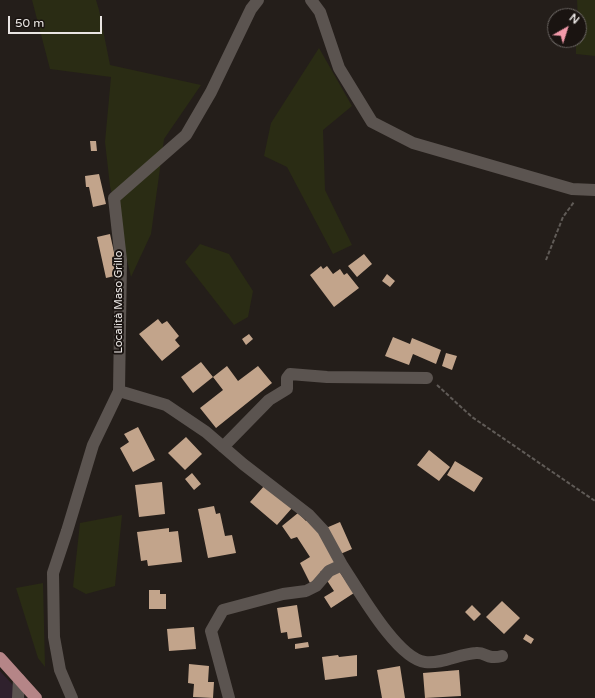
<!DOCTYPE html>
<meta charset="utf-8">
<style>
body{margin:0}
#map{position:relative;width:595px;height:698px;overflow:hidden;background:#241e1a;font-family:"Varela Round",sans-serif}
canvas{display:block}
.north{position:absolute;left:547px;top:8px;width:40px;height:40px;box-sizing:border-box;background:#1a1411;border:1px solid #6d6865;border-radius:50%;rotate:39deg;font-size:11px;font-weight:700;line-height:16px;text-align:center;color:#e9e5e3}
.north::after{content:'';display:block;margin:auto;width:14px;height:18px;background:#f39aaa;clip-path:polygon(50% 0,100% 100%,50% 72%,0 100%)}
.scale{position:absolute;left:8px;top:16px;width:94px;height:18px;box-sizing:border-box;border:2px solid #e9e5e3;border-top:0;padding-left:5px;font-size:12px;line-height:14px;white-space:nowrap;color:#e9e5e3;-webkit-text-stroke:3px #1a1411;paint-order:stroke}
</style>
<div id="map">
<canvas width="595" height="698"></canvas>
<div class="north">N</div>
<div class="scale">50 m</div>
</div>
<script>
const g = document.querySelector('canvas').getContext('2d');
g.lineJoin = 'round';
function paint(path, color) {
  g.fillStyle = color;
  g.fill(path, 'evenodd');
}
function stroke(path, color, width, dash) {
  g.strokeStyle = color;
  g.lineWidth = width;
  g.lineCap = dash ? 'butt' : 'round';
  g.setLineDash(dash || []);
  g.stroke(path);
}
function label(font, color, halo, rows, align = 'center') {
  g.font = font + ' "Varela Round",sans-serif';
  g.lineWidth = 4;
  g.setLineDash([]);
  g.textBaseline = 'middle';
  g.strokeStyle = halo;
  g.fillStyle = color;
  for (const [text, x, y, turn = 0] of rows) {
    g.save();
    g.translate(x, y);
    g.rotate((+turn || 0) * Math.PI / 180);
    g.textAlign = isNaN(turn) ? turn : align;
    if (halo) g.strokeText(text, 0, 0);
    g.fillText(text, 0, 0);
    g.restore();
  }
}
paint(new Path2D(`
 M0,671L25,698H0Z`), '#2f212d');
paint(new Path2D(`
 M32,0H96L99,10L110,65L201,85L164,139L151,234L131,277L110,186L105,142L111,77L50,69Z
 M577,0H595V56L576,54V40H579Z
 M319,48L352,106L323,130L325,190L352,245L333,254L287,167L264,156L271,123Z
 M200,244L229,254L253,291L248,317L234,325L185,262Z
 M122,515L115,586L86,594L73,587L80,523Z
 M43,583L45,667L38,658L16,588Z`), '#2a2c14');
paint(new Path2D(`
 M90,141H96L97,151H91Z
 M99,174L106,204L93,207L89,187H86L85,176Z
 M110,234L119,275L106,278L97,237Z
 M364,254L372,264L357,277L348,266Z
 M321,266L323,269L327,266L333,274L340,269L344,275L347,273L359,288L334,307L310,275Z
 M387,274L395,281L390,287L382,281Z
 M158,319L162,324L167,321L179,336L175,340L180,346L162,361L139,334Z
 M249,334L253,339L246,345L242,339Z
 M393,337L410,344L412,338L441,350L436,364L413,354L409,365L385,356Z
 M446,353L457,356L452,370L442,366Z
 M201,362L213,377L193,393L181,377Z
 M227,366L238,381L258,366L272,383L216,428L200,408L223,390L213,377Z
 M138,427L155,460L133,472L120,448L129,442L124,434Z
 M186,437L202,454L185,470L168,453Z
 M429,450L450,467L439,481L417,465Z
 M455,461L483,478L474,492L447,475Z
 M192,473L201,484L194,490L185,479Z
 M162,482L165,514L139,517L135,485Z
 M265,485L292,508L277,525L250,502Z
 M214,506L216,514L220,513L225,536L232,535L236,553L208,558L198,509Z
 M298,513L306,521L311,518L338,561L320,572L322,575L310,583L300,563L310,557L297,537L291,539L282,526Z
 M340,522L352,549L338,555L326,528Z
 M169,528V532L178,531L182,562L148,566L147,560L141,561L137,532Z
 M339,571L354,593L331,608L324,597L334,591L326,579Z
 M149,590H160V594H166V609H149Z
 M502,601L520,618L504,634L486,617Z
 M297,605L302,637L288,639L287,632L281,633L277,608Z
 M472,605L481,614L474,621L465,612Z
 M194,627L196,649L169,651L167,629Z
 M526,634L534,639L531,644L523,639Z
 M308,642L309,647L295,649V644Z
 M338,655L339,657L357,655V676L325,680L322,657Z
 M189,664L209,666L208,682H214L213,698L193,697L194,684L188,683Z
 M400,666L405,698H382L377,670Z
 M459,670L461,696L425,698L423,673Z`), '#c2a48b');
stroke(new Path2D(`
 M546,260L563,217L574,202
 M437,385L472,417L595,501`), '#605b57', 2, [4, 2]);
stroke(new Path2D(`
 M311,0L320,12L339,68L372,122L413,143L572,189L595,190
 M119,391L166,405L206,432L243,464L309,515L323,530L342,565
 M223,447L269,400L287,389V378L290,374L327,377L427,378
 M18,698L19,679
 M72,698L60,670L54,637L53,573L67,531L93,445L119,391L121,260L114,198L186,135L211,92L251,9L258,0
 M229,698L211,631L223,610L283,594L306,591L316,586L329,571L342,565C358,589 397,659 425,662C443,664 459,654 476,653C486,652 487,660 502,656`), '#5b5450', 12);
stroke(new Path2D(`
 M0,658L36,698`), '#b58587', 12);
label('11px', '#e9e5e3', '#1a1411', [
 ["Località Maso Grillo",119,302,-90]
]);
</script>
